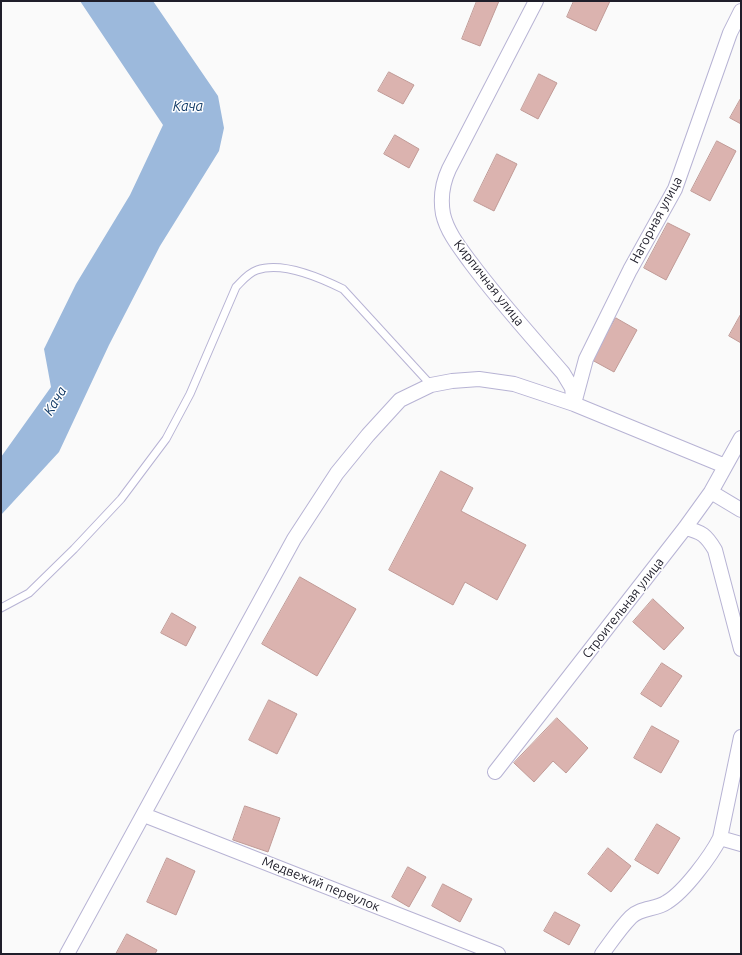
<!DOCTYPE html>
<meta charset="utf-8">
<style>
body{margin:0}
#map{position:relative;width:742px;height:955px;overflow:hidden;background:#fafafa;font-family:Ubuntu,sans-serif}
canvas{display:block}
.frame{position:absolute;inset:0;border:2px solid #1f1e2a;pointer-events:none}
</style>
<div id="map">
<canvas width="742" height="955"></canvas>
<div class="frame"></div>
</div>
<script>
const g = document.querySelector('canvas').getContext('2d');
g.lineJoin = 'round';
function paint(path, color) {
  g.fillStyle = color;
  g.fill(path, 'evenodd');
}
function stroke(path, color, width, dash) {
  g.strokeStyle = color;
  g.lineWidth = width;
  g.lineCap = dash ? 'butt' : 'round';
  g.setLineDash(dash || []);
  g.stroke(path);
}
function label(font, color, halo, rows, align = 'center') {
  g.font = font + ' Ubuntu,sans-serif';
  g.lineWidth = 3;
  g.setLineDash([]);
  g.textBaseline = 'middle';
  g.strokeStyle = halo;
  g.fillStyle = color;
  for (const [text, x, y, turn = 0] of rows) {
    g.save();
    g.translate(x, y);
    g.rotate((+turn || 0) * Math.PI / 180);
    g.textAlign = isNaN(turn) ? turn : align;
    if (halo) g.strokeText(text, 0, 0);
    g.fillText(text, 0, 0);
    g.restore();
  }
}
paint(new Path2D(`
 M80,1H153L218,96L224,128L219,151L160,246L109,345L59,452L1,515V457L51,387L44,349L76,284L130,195L163,125Z`), '#9cb9dc');
const building = new Path2D(`
 M477,1H499L480,46L462,39Z
 M574,1H610L596,31L567,17Z
 M389,72L414,85L403,104L378,91Z
 M539,74L557,83L538,119L521,110Z
 M741,98V124L730,118Z
 M395,135L419,149L409,168L384,154Z
 M717,141L736,151L710,201L691,191Z
 M497,154L517,164L494,211L474,201Z
 M668,223L690,234L666,280L644,268Z
 M741,314V343L729,336Z
 M616,318L637,330L614,372L592,360Z
 M441,471L473,488L461,511L526,545L497,600L465,582L453,605L389,570Z
 M300,577L356,609L317,676L262,644Z
 M653,599L684,628L664,650L633,622Z
 M172,613L196,627L186,646L161,633Z
 M662,663L682,676L661,707L641,694Z
 M269,700L297,714L277,754L249,740Z
 M557,718L588,748L566,773L553,761L534,782L514,763Z
 M652,726L679,741L661,773L634,758Z
 M245,806L280,818L268,852L233,840Z
 M657,824L680,838L658,874L635,860Z
 M608,848L631,866L611,892L588,874Z
 M167,858L195,871L176,915L147,902Z
 M408,867L426,877L409,907L392,897Z
 M443,884L472,899L460,922L432,906Z
 M555,912L580,925L569,945L544,931Z
 M127,934L157,950L155,954H116Z`);
paint(building, '#dbb3af');
stroke(building, '#c09a96', 1);
const lane = new Path2D(`
 M1,608L29,593L74,549L121,499L166,439L190,394L236,287C242,281 248,273 257,270C282,261 321,278 343,289L431,385`);
const street = new Path2D(`
 M536,1L449,169C442,184 440,197 443,214C447,232 460,248 471,263C500,302 532,337 563,373L572,388L574,404
 M575,400L586,359L630,270L675,189L730,33L741,11
 M711,492L741,510
 M685,528C702,532 706,535 715,550L741,649
 M495,772L685,528L711,492L741,438
 M144,815L498,954
 M720,838L741,844
 M67,954L294,539L337,473L368,435L400,400L431,385L452,381L479,379L514,384L574,404L725,466
 M602,954C611,942 620,928 631,917C641,907 656,910 667,902C684,892 711,856 720,838L741,737`);
stroke(lane, '#b7b3d4', 9);
stroke(street, '#b7b3d4', 16);
stroke(lane, '#fff', 7);
stroke(street, '#fff', 14);
label('13px', '#1f1e2a', '#fff', [
 ["Нагорная улица",656,220,-62],
 ["Кирпичная улица",489,283,52],
 ["Строительная улица",623,608,-52],
 ["Медвежий переулок",321,884,22]
]);
label('italic 14px', '#113a66', '#fff', [
 ["Кача",188,106],
 ["Кача",55,401,-59]
]);
</script>
